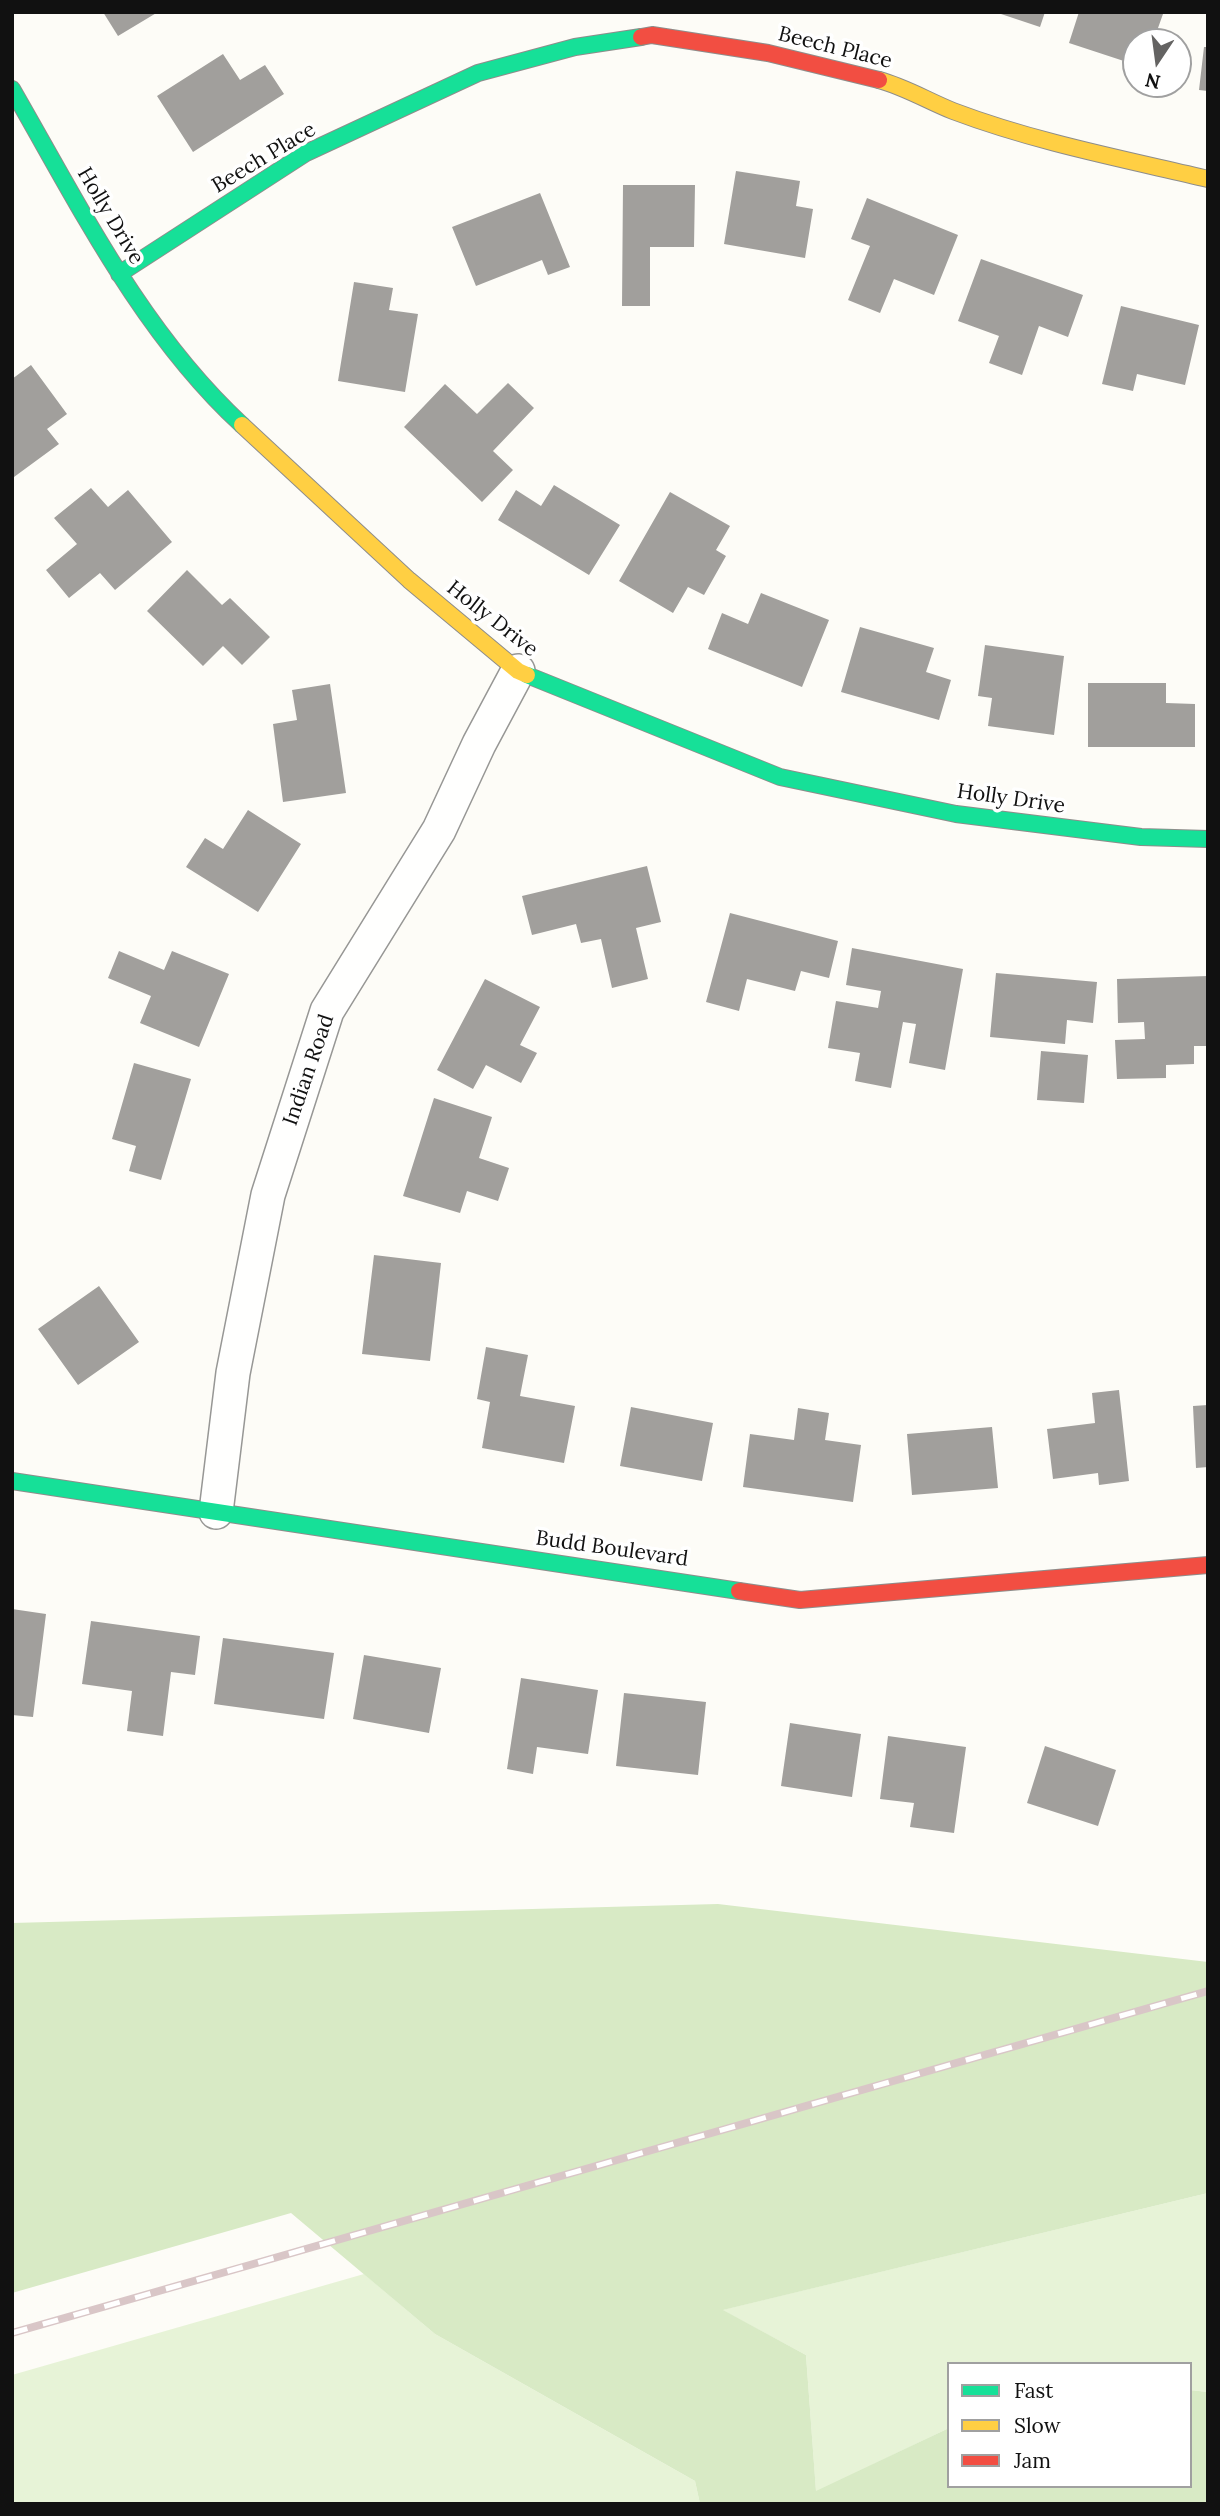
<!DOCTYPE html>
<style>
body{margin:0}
#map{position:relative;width:1220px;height:2516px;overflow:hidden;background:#fdfcf7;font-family:Lora,serif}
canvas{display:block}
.frame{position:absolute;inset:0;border:14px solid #111;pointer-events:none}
.legend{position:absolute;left:947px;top:2362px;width:245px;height:126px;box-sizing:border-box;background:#fff;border:2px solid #a0a0a0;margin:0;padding:9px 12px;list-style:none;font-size:21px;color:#111}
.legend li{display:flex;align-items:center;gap:14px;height:35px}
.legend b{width:35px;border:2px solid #a0a0a0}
.north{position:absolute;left:1122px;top:28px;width:70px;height:70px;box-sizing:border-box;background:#fff;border:2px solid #a0a0a0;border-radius:50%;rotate:193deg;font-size:19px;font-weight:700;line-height:28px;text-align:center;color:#111}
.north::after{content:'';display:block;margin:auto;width:24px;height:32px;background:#646362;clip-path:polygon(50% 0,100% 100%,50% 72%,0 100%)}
</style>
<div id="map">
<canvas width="1220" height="2516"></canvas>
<div class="frame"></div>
<ul class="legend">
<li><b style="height:9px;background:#16e098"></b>Fast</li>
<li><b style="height:9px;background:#ffcf43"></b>Slow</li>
<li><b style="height:9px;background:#f24e42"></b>Jam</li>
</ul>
<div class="north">N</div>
</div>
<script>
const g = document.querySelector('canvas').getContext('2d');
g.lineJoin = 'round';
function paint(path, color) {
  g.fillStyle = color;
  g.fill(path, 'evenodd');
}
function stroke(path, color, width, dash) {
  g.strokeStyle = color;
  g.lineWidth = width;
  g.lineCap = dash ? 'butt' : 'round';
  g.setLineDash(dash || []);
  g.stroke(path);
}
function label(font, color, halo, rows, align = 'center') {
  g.font = font + ' Lora,serif';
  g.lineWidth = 7;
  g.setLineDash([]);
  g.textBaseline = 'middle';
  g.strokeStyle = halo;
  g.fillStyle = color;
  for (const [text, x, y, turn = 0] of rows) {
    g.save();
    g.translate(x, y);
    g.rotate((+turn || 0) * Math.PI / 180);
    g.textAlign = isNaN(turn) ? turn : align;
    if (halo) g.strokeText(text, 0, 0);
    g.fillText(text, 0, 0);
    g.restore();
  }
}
paint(new Path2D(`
 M1208,2193V2392L1190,2390V2364H949V2428L816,2492L806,2355L722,2310Z
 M364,2274L435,2334L695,2481L700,2504H12V2375Z`), '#e7f3d7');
paint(new Path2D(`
 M718,1904L1208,1962V2193L723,2310L806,2355L816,2491L949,2428V2486H1190V2390L1208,2392V2504H700L695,2481L435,2334L291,2213L12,2293V1923Z`), '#d8eac5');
paint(new Path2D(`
 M103,12H158L118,36Z
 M995,12H1045L1040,27Z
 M1079,12H1157L1163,14L1153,42H1136V65L1069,43Z
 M1204,47H1208V91L1199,90Z
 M223,54L240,80L265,65L284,94L193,152L157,96Z
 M736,171L800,181L796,206L813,209L805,258L724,244Z
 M623,185H695L694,247H650V306H622Z
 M540,193L570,267L548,275L542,260L476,286L452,227Z
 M867,198L958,235L934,295L894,279L880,313L848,300L870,246L851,239Z
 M981,259L1083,295L1068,337L1039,326L1022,375L989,363L999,336L958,321Z
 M354,282L393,288L389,310L418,314L405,392L338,381Z
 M1121,306L1199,325L1185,385L1137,374L1133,391L1102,384Z
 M31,365L67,414L47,429L59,444L14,477L12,379Z
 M508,383L534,408L493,451L513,470L482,502L404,427L445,384L477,414Z
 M554,485L620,525L589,575L498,520L516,490L541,506Z
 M91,488L108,507L128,490L172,542L115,590L100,573L69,598L46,570L77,544L54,518Z
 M670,492L730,526L716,550L726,556L704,595L688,587L673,613L619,581Z
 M187,570L222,605L230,598L270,637L242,665L223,646L203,666L147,611Z
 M761,593L829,620L802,687L708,649L722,613L748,624Z
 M860,627L934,648L926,672L951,680L939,720L841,692Z
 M985,645L1064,656L1054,735L988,726L992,698L978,696Z
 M1088,683H1166V703L1195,704V747H1088Z
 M330,684L346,793L283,802L273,724L297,720L292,690Z
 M248,810L301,844L258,912L186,867L205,838L223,849Z
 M647,866L661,922L636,928L648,979L612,988L601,939L581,943L576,924L532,935L522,896Z
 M730,913L838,941L829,978L801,971L795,991L747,979L739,1011L706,1002Z
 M852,948L963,969L945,1070L909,1063L916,1024L903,1022L891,1088L855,1081L860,1053L828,1048L836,1001L878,1008L881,991L846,985Z
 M119,951L164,970L172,951L229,974L199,1047L140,1023L151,996L108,978Z
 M996,973L1097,982L1093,1023L1067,1020L1065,1044L990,1037Z
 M1208,976V1046H1194V1064L1166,1065V1078L1117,1079L1115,1040L1145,1039L1144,1022L1118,1023L1117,979Z
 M485,979L540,1007L520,1045L537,1053L521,1083L486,1065L473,1089L437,1070Z
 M1041,1051L1088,1055L1084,1103L1037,1100Z
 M134,1063L191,1079L161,1180L129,1171L136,1146L112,1139Z
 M434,1098L492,1117L479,1158L509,1168L498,1201L467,1191L460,1213L403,1196Z
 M374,1255L441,1263L430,1361L362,1354Z
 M99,1286L139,1342L78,1385L38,1329Z
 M486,1347L528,1355L520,1396L575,1406L564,1463L482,1448L490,1402L477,1399Z
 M1119,1390L1129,1481L1099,1485L1098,1473L1053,1479L1047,1429L1095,1423L1092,1393Z
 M1208,1405V1467L1196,1468L1193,1406Z
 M631,1407L713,1423L702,1481L620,1466Z
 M798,1408L829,1413L825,1440L861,1445L853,1502L743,1487L750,1434L794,1440Z
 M992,1427L998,1488L912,1495L907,1434Z
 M12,1609L46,1614L33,1717L12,1715Z
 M91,1621L200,1636L195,1675L171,1672L163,1736L127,1731L132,1691L82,1684Z
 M223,1638L334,1653L324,1719L214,1704Z
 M364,1655L441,1668L429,1733L353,1719Z
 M521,1678L598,1690L588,1754L537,1747L533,1774L507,1769Z
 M624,1693L706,1702L698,1775L616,1766Z
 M790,1723L861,1734L852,1797L781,1786Z
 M888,1736L966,1747L954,1833L910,1827L914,1803L880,1799Z
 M1045,1746L1116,1770L1098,1826L1027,1803Z`), '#a19f9c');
const street = new Path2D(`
 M216,1512L233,1373L268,1195L327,1011L439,830L479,744L518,671`);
const fast = new Path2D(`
 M12,89C79,205 142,333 242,425
 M119,274L306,153L478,73L575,47L641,37
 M527,675L780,777L956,814L1141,837L1208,839
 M12,1481L739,1591`);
const slow = new Path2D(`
 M879,80C905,87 928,101 953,111C1035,142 1123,159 1208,179
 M242,425L409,580L518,671L527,675`);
const jam = new Path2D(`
 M641,37L652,35L768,53L879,80
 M739,1591L800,1600L1208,1565`);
stroke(street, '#979795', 36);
stroke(fast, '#8e8d8b', 18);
stroke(slow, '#8e8d8b', 18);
stroke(jam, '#8e8d8b', 18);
stroke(street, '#fffffe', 33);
stroke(fast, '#16e098', 16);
stroke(slow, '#ffcf43', 16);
stroke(jam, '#f24e42', 16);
const rail = new Path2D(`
 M12,2333L1208,1991`);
stroke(rail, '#d9c6c7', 8);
stroke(rail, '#fff', 5, [16]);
label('21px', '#111', '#fff', [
 ["Beech Place",835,48,14],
 ["Beech Place",264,158,-31],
 ["Holly Drive",110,216,59],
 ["Holly Drive",492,619,38],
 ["Holly Drive",1011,799,8],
 ["Indian Road",309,1070,-71],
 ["Budd Boulevard",612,1549,8]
]);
</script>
